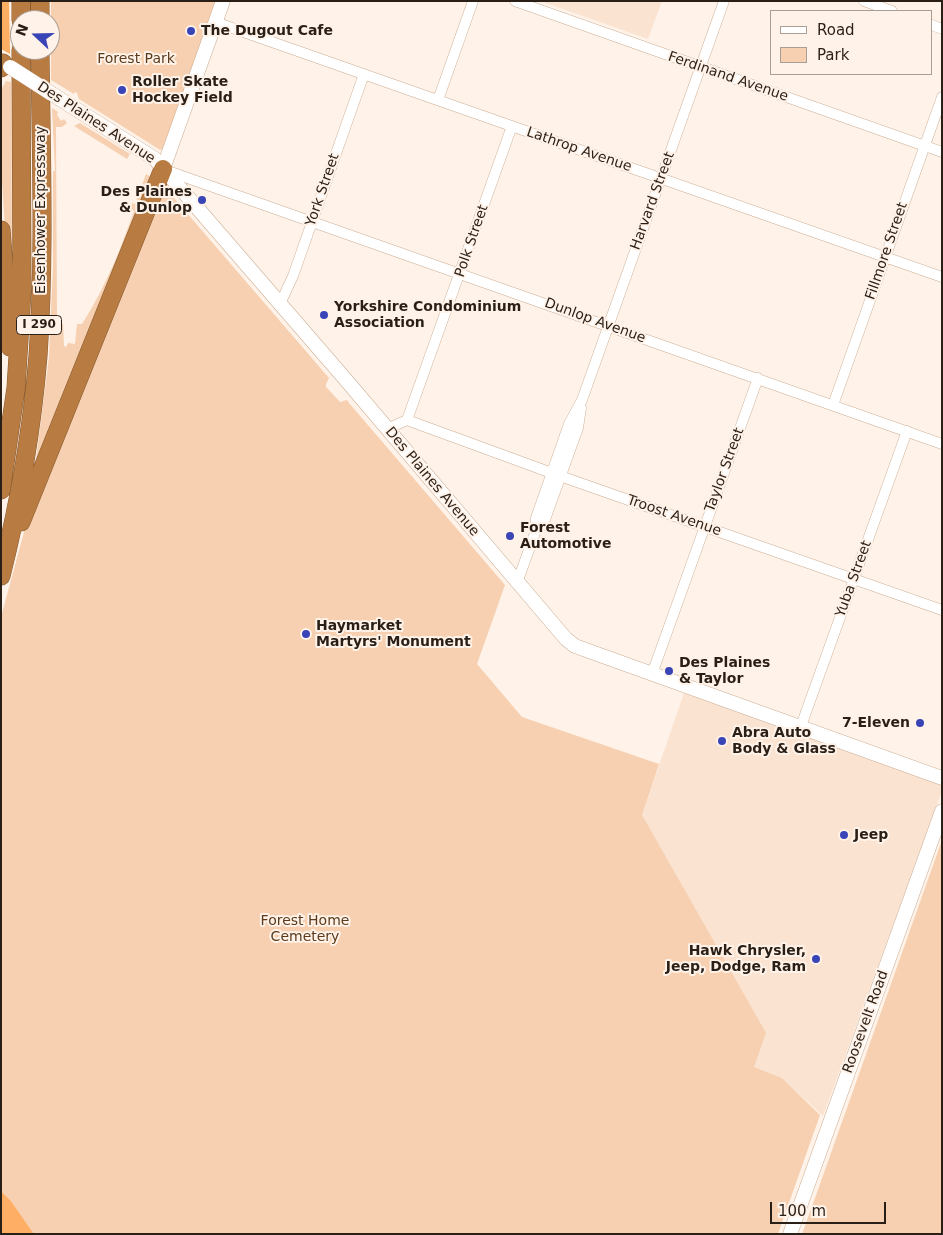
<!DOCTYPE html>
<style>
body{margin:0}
#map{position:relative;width:943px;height:1235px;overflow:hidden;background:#fff2e8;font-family:"DejaVu Sans",sans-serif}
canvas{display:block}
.frame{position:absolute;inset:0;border:2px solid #2a1f16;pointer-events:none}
.legend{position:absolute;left:770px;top:10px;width:162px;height:65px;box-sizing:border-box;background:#fff2e8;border:1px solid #aa9e94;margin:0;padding:6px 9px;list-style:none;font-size:15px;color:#2a1f16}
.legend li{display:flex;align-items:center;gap:10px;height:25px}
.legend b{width:25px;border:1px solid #aa9e94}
.north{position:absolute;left:10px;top:10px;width:50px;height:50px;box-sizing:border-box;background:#fff2e8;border:1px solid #aa9e94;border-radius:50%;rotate:291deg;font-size:14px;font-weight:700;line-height:20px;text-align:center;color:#2a1f16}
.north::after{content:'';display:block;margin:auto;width:18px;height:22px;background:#3944b7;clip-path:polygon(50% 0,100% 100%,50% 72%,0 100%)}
.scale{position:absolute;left:770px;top:1202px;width:116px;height:22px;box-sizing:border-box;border:2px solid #2a1f16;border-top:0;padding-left:6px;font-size:15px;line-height:18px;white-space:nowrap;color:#2a1f16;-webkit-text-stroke:4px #fff2e8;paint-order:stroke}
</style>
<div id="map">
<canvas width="943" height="1235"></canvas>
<div class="frame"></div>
<ul class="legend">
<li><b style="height:6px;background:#fff"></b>Road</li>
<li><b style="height:14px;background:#f6d0b0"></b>Park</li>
</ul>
<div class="north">N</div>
<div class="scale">100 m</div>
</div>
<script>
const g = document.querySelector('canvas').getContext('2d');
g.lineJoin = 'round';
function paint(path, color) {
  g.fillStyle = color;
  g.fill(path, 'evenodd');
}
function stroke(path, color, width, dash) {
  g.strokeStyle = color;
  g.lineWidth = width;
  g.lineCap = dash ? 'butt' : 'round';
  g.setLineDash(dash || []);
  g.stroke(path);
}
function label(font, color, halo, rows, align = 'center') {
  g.font = font + ' "DejaVu Sans",sans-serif';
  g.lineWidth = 4;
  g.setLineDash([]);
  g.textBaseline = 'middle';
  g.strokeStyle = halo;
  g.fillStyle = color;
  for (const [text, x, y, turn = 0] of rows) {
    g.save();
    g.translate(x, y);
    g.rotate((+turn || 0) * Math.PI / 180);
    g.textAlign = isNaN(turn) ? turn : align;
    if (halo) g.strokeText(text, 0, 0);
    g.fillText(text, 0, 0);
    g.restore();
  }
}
paint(new Path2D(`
 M540,1H662L648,39Z
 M684,693L942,782V791L823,1116L782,1078L754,1067L642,815Z`), '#fae3d1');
paint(new Path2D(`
 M51,1H217L163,149L160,150L154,146L79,99L77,93L75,92L74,94L51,80Z
 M6,81L11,82L12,262L6,245L1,165V90Z
 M52,108L58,112L57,115L61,121L64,119L67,123L62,127H56L57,323L63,324L64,346L66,347L68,343L75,344L77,324H82C106,286 119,253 134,211L130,208L132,203L135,204L146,174L153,178L41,462L36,460L49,357L53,266V171H55Z
 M80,123L130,154L127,159L74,126Z
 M168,194L174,198L329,378L326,384V387L340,402L347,400L349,403L505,585L477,664L522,717L659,764L642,815L766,1033L754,1067L782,1078L820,1115L778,1234H34L11,1201L1,1191V617L27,521L156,204L161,198Z
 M942,840V1234H802L820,1184Z`), '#f6d0b0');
paint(new Path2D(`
 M1,1H9L10,54L1,49Z`), '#fcae63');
paint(new Path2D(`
 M1,1191L11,1201L34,1234H1Z`), '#feaf65');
const street = new Path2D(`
 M515,1L942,152
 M864,1L892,11
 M215,22L942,277
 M932,25L942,29
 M438,100L473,1
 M165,170L942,444
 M280,304L293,276L364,74
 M833,405L942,97
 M407,420L560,476L942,610
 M387,429L407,420L512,126
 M536,530L543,525L578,428L581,408
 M517,583L536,530V518L569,424L582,400L724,1
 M652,674L758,378
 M801,726L907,431`);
const secondary = new Path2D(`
 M52,94L155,159L346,380L566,639L575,646L586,650L942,778
 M163,169L223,1
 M790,1234L942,811`);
const highway = new Path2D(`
 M40,1V20
 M21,20V1
 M1,68L3,63
 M1,230L10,347
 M1,490L16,388L22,291L21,50
 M21,522L163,169
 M1,576C19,504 32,430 38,356C45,254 41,152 40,50`);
stroke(street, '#cbae95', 11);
stroke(secondary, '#cbae95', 15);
stroke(highway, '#865b32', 19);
stroke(street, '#fff', 10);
stroke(secondary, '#fff', 14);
stroke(highway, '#b87b41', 18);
const secondaryBridge = new Path2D(`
 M10,67L52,94`);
stroke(secondaryBridge, '#cbae95', 15, []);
stroke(secondaryBridge, '#fff', 14);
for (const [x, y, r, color] of [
 [191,31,5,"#3944b7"],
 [122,90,5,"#3944b7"],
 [202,200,5,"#3944b7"],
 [324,315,5,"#3944b7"],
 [510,536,5,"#3944b7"],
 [306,634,5,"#3944b7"],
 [669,671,5,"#3944b7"],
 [920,723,5,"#3944b7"],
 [722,741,5,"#3944b7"],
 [844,835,5,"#3944b7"],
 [816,959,5,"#3944b7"]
]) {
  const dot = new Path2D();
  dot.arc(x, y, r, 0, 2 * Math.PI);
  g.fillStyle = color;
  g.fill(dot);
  stroke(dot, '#fff2e8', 2);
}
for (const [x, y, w] of [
 [39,325,45]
]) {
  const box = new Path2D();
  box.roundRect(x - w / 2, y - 9.5, w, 19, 4);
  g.fillStyle = '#fff2e8';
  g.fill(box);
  stroke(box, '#2a1f16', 1);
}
label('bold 12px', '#2a1f16', null, [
 ["I 290",39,325]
]);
label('bold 14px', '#2a1f16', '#fff2e8', [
 ["The Dugout Cafe",201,31],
 ["Roller Skate",132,82],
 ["Hockey Field",132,98],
 ["Des Plaines",192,192,"right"],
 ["& Dunlop",192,208,"right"],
 ["Yorkshire Condominium",334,307],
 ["Association",334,323],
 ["Forest",520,528],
 ["Automotive",520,544],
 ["Haymarket",316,626],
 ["Martyrs' Monument",316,642],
 ["Des Plaines",679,663],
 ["& Taylor",679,679],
 ["7-Eleven",910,723,"right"],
 ["Abra Auto",732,733],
 ["Body & Glass",732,749],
 ["Jeep",854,835],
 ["Hawk Chrysler,",806,951,"right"],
 ["Jeep, Dodge, Ram",806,967,"right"]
], 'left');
label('14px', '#5c3b1d', '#fff2e8', [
 ["Forest Park",136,59],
 ["Forest Home",305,921],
 ["Cemetery",305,937]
]);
label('14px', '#2a1f16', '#fff2e8', [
 ["Ferdinand Avenue",728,77,19],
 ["Des Plaines Avenue",96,123,33],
 ["Lathrop Avenue",579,150,19],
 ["York Street",323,190,-71],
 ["Harvard Street",653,201,-70],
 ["Eisenhower Expressway",41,210,-90],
 ["Polk Street",472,241,-71],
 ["Fillmore Street",887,251,-71],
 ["Dunlop Avenue",595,321,20],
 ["Taylor Street",725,470,-70],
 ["Des Plaines Avenue",432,482,50],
 ["Troost Avenue",674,516,19],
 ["Yuba Street",854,579,-70],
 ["Roosevelt Road",866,1022,-70]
]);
</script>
